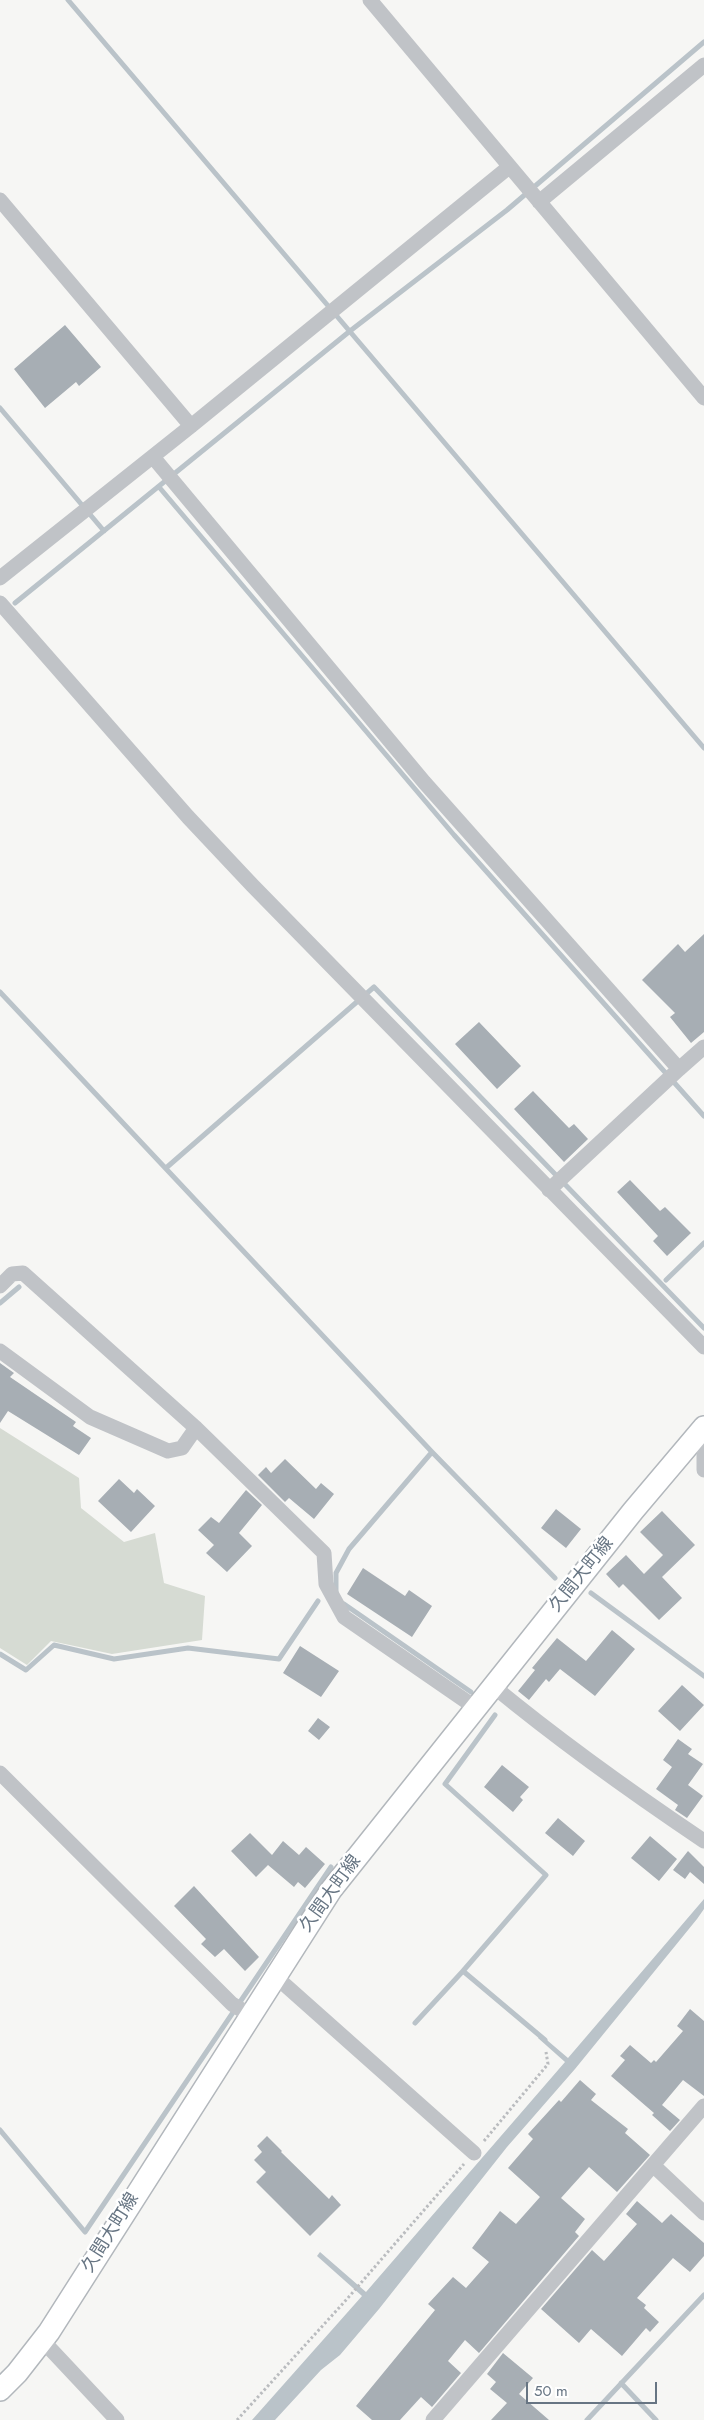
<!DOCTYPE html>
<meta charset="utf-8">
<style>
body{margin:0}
#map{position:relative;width:704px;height:2420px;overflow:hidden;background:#f6f6f4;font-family:Jost,sans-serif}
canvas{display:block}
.scale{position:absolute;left:526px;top:2382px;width:131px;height:22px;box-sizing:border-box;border:2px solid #677583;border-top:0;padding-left:6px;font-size:15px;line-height:18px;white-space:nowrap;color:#677583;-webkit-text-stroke:4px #fff;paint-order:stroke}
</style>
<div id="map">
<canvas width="704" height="2420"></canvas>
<div class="scale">50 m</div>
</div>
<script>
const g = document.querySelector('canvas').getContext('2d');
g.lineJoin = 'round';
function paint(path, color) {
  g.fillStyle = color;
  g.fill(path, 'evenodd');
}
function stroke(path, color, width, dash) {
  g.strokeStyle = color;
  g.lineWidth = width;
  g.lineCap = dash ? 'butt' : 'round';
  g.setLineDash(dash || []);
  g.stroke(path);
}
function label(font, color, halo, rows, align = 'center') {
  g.font = font + ' Jost,"Noto Sans JP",sans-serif';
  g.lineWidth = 5;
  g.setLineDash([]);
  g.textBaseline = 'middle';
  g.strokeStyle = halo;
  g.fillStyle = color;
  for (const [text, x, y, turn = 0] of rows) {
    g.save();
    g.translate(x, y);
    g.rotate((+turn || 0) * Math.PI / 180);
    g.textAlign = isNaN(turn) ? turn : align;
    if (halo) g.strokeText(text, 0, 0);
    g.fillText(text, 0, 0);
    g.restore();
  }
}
paint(new Path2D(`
 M0,1428L79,1478L81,1508L124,1542L155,1533L164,1583L205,1596L202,1640L112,1654L51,1641L27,1665L0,1648Z`), '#d6dbd3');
paint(new Path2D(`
 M704,1899V1909L697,1919L575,2069L507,2147L379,2309L340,2355L321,2370L275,2420H252L362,2296L317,2256L320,2252L366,2292L565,2062L538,2038L541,2035L568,2058Z`), '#bac3c9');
stroke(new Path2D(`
 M68,0L704,748
 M0,408L104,531
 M159,487L454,835L704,1116
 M15,603L350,331L507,210L704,42
 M0,992L432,1452L555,1578
 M166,1168L374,987L704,1328
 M666,1280L704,1243
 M0,1303L19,1287
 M336,1591V1573L349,1549L432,1452
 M591,1593L704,1676
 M344,1604L471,1692
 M0,1654L26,1670L54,1645L114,1659L188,1648L279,1659L318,1601
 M495,1715L445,1784L546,1875L463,1971L545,2040
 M415,2023L463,1971
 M0,2130L85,2232L331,1867
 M621,2383L656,2420
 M587,2420L704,2295`), '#bac3c9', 5);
paint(new Path2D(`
 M65,325L101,367L79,386L76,382L45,408L14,369Z
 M704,934V1032L691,1043L670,1017L675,1013L642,980L678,944L685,952Z
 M479,1022L521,1066L497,1089L455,1044Z
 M533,1091L569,1128L574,1124L588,1139L564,1162L514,1109Z
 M630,1180L660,1211L665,1207L691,1233L667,1256L653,1241L658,1236L617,1192Z
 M0,1363L14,1373L10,1377L76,1422L73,1426L91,1438L79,1455L8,1411L0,1423Z
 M285,1459L316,1489L321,1483L334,1494L314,1519L289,1498L285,1502L258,1475L266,1467L271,1473Z
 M119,1479L134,1493L137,1489L155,1506L131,1532L98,1501Z
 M246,1490L262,1505L239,1533L252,1546L227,1572L206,1553L214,1545L198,1530L211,1517L219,1523Z
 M556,1509L581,1529L566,1548L541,1528Z
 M662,1511L695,1545L662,1577L682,1598L659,1620L623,1584L619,1588L606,1574L626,1555L644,1574L663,1555L640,1532Z
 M363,1568L405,1596L409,1590L432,1606L412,1637L347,1594Z
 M612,1630L635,1649L595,1696L560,1669L549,1682L546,1679L529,1700L518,1691L535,1670L532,1668L557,1638L586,1661Z
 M300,1646L339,1671L321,1697L283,1673Z
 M682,1685L704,1705L680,1731L658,1711Z
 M318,1718L330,1727L319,1740L308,1731Z
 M678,1739L692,1749L688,1754L703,1764L688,1785L703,1796L687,1818L675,1810L678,1805L656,1789L672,1767L663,1760Z
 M502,1765L529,1787L520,1797L523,1800L513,1812L484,1787Z
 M558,1818L585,1841L573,1856L545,1833Z
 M250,1833L272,1855L283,1841L299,1855L306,1847L325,1864L305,1888L298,1882L294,1887L268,1865L256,1877L231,1851Z
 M650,1836L677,1859L659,1881L631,1858Z
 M688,1851L704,1867V1884L690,1872L685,1879L673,1870Z
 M194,1886L259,1957L245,1971L224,1949L215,1957L201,1944L206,1939L174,1906Z
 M690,2009L704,2021V2096L683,2080L662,2105L680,2120L670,2131L652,2115L654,2113L611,2076L625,2060L620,2056L630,2045L651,2063L654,2060L656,2062L683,2031L677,2026Z
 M580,2080L596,2094L591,2100L628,2129L625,2133L650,2155L617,2192L589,2167L561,2198L585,2219L575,2232L579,2236L479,2353L465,2340L448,2361L461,2373L432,2407L421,2397L400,2420H372L356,2406L435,2310L428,2304L453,2277L466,2288L489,2262L472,2248L500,2211L516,2224L540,2197L508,2168L533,2139L528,2134L559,2100L561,2102Z
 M267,2136L282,2151L281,2152L329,2199L332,2195L341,2205L310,2236L256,2182L266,2172L254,2160L262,2152L257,2146Z
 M637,2201L662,2223L671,2214L704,2243V2256L690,2272L673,2258L637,2298L646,2305L644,2308L659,2322L650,2332L646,2328L622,2356L591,2329L579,2343L541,2309L592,2250L604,2261L637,2224L626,2214Z
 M503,2353L533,2378L519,2394L549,2420H491L507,2403L490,2389L496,2382L487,2374Z`), '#a7aeb4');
const secondary = new Path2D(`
 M0,2390L17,2373L49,2332L331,1890L633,1511L704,1427`);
stroke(secondary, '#b2b7bc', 24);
stroke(new Path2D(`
 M484,2141L548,2064L546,2052
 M237,2420L347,2299L464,2164`), '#babcbf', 3, [2.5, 2.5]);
stroke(new Path2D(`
 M370,0L704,398
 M0,200L191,426
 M539,202L704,65
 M153,457L424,782L679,1069L704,1047
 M0,578L191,426L509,167
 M0,603L188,817L252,885L704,1347
 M549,1190L679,1069
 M0,1286L12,1274L23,1273L196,1428L324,1553L326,1584L344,1617L476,1708
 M0,1351L90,1417L168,1451L182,1448L196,1428
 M704,1449V1470
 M493,1686C561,1742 631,1792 704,1841
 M0,1773L232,2004L250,2015
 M275,1976L474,2153
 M654,2166L704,2213
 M42,2340L117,2420
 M433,2420L704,2106`), '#c0c3c7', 15);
stroke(secondary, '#fff', 21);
label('18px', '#677583', '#fff', [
 ["久間大町線",582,1575,-51],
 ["久間大町線",331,1894,-54],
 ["久間大町線",111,2233,-58]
]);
</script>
